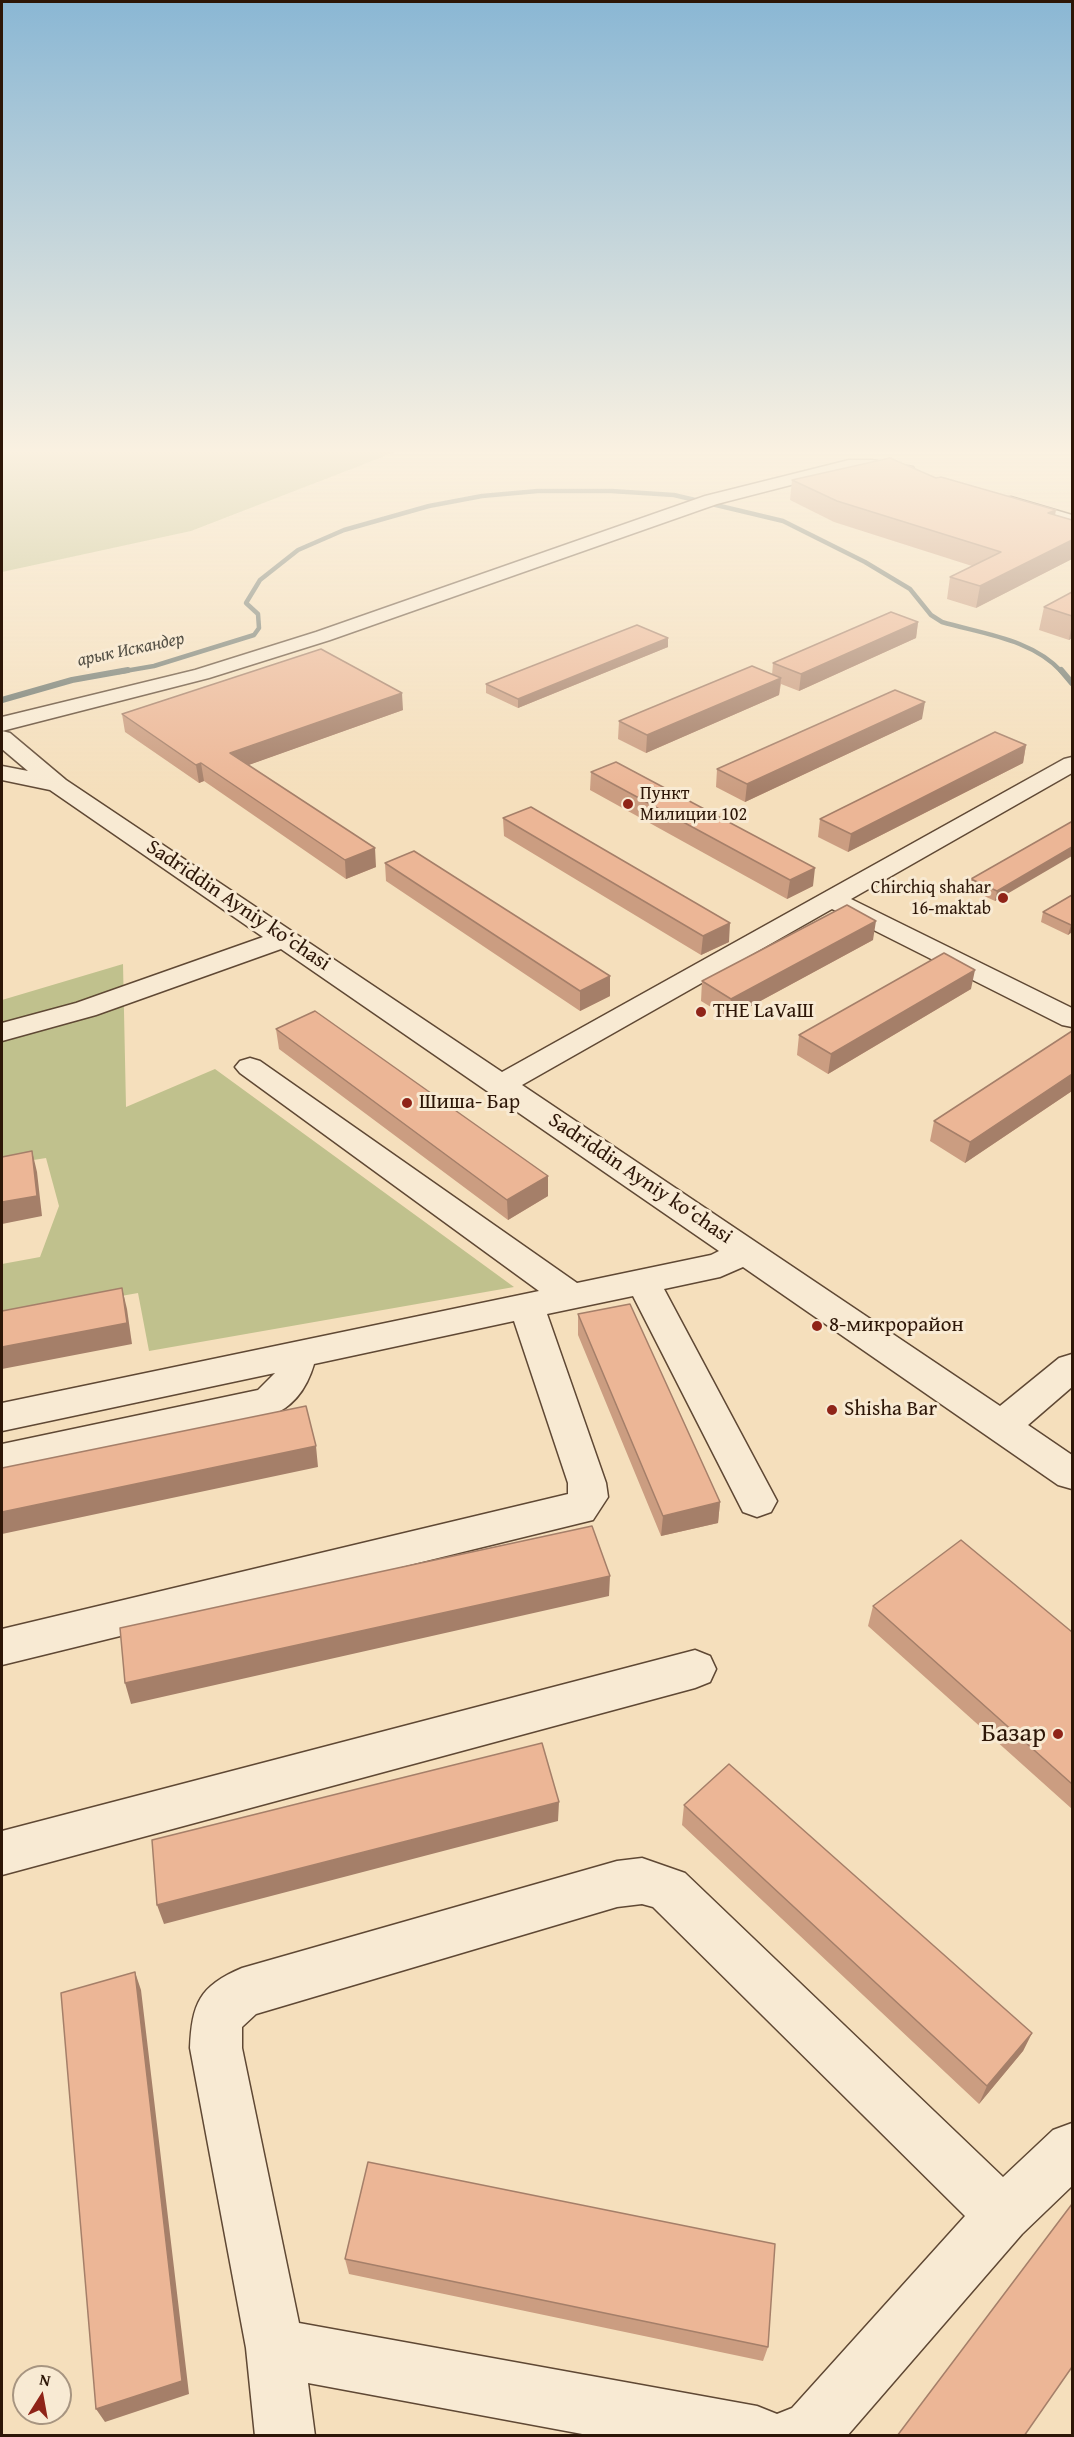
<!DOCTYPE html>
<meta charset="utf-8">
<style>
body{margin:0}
#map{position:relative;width:1074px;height:2437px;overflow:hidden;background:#f5dfbc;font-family:"Gentium Book Plus",serif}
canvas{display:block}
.frame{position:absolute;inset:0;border:3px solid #2d1607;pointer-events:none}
.north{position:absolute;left:12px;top:2365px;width:60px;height:60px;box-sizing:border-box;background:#f8ead3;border:2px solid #a79581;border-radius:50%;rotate:11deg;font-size:16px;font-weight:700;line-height:24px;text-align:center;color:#2d1607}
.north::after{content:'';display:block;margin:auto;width:21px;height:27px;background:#8f2418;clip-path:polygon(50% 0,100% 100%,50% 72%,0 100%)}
</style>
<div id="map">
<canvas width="1074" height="2437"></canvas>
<div class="frame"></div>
<div class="north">N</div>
</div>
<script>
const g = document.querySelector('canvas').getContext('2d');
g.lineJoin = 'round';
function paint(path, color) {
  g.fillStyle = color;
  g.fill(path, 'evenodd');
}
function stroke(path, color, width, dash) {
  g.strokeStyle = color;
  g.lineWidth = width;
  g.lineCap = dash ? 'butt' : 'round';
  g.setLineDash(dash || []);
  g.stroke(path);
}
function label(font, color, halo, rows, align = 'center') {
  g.font = font + ' "Gentium Book Plus",serif';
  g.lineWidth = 6;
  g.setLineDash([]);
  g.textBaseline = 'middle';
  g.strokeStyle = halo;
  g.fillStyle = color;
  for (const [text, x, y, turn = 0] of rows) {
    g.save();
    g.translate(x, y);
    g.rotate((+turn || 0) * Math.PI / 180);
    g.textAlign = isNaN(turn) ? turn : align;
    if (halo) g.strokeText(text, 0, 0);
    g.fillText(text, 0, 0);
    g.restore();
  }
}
paint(new Path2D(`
 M2,451H398L191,531L2,572Z
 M123,964L126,1107L215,1069L514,1287L149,1351L138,1293L2,1317V1264L40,1257L59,1206L46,1158L2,1165V1000Z`), '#c0c18d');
stroke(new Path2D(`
 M119,672L154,666L254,635L259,628L258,614L246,603L260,580L298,550L344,530L429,506L482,496L538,491H611L674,495L783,521L865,562L910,589L931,615L942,622C983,634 1032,639 1062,672`), '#707971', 4.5);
stroke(new Path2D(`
 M1061,670L1072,683
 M2,700L72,680L128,670`), '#707971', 6);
const minor = new Path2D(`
 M849,460H872L913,467L915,471L907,476L872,470H849L717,504L330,640L209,678L2,731V717L195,670L316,632L705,496Z
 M1011,497L1072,515V525L1005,506L1002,502L1005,498Z
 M2,731L10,733L66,780L502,1072L1064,759L1072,757V773L851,899L1072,1008V1027L1062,1025L832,909L522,1085L1000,1406L1059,1358L1072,1354V1387L1028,1425L1072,1455V1489L1058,1485L743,1267L720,1277L664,1289L777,1501L771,1512L757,1517L743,1512L633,1296L547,1314L606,1483L608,1497L593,1520L2,1665V1629L568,1494V1483L514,1321L314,1364C307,1388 293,1408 269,1416L2,1474V1444L258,1390L275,1373L2,1431V1403L539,1291L240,1073L235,1067L240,1061L250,1058L260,1061L577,1283L711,1255L719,1251L281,949L96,1015L2,1041V1023L76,1003L263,937L50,790L2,780V766L28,771L2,749Z
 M695,1650L710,1656L716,1669L710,1682L695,1688L2,1875V1831Z
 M642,1858L685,1873L1003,2177L1053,2130L1072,2123V2186L1022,2234L847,2436H593L308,2383L315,2436H255L246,2348L190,2048C192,2004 199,1986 242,1968L617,1861ZM642,1904L653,1907L965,2216L792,2408L777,2414L757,2406L299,2323L242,2048V2027L256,2014L617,1907Z`);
stroke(minor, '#5f4834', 3);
paint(minor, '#f8ead3');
paint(new Path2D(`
 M936,478L1072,520V559L976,608L947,599L950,577L972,566L834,522L790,500L792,480Z
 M1072,592V638L1069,640L1039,630L1044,607Z
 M918,622L916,638L799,691L781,684L779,695L646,753L618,739L619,721L772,675L773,663Z
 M668,638V647L518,708L486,693V684Z
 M403,710L248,765L376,867L346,879L204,781L199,783L125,732L122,714Z
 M922,719L745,802L716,787L717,769Z
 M1026,745L1023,763L848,852L818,837L820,819Z
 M591,772L813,886L787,899L590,790Z
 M503,818L729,942L701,955L504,836Z
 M1071,822L995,901L969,889L971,879Z
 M385,863L610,976V996L580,1011L386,881Z
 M1072,895V932L1068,935L1041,922L1043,912Z
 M873,940L729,1018L701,1001L702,981Z
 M971,989L828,1074L797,1055L799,1035Z
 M276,1029L548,1176V1196L508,1220L279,1049Z
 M1072,1031V1091L965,1163L930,1141L934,1121Z
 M578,1314L720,1502L718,1523L661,1536L578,1335Z
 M873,1606L1072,1632V1809L868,1626Z
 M684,1805L1032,2033L1023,2051L979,2104L682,1825Z
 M345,2259L768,2347L763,2361L349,2274Z`), '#cb9d81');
paint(new Path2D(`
 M1056,510L1052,531L1048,513Z
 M1072,540V559L976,608L980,586Z
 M918,622L916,638L799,691L801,674Z
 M1072,623V638L1069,640Z
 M668,638V647L518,708V699Z
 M781,678L779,695L646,753L647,735Z
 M402,693L403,710L232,771L230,753Z
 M925,702L922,719L745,802L747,784Z
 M1026,745L1023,763L848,852L851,834Z
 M201,763L204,781L199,783L196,765Z
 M1072,847V856L995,901L997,891Z
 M375,848L376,867L346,879L345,860Z
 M815,868L813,886L787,899L790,880Z
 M876,921L873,940L729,1018L731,999Z
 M730,923L729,942L701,955L703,936Z
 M1072,924V932L1068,935L1071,925Z
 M975,970L971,989L828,1074L831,1054Z
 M610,976V996L580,1011V991Z
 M1072,1074V1091L965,1163L970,1142Z
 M32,1151L37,1172L42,1216L2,1224V1202Z
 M548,1176V1196L508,1220L507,1200Z
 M122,1288L127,1309L132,1344L2,1369V1347Z
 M316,1446L318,1467L2,1534V1512Z
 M720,1502L718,1523L661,1536L663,1516Z
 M610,1576L609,1596L131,1704L125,1683Z
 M559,1802L558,1821L164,1924L157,1905Z
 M135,1972L141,1990L189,2394L105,2422L96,2409Z
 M1032,2033L1023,2051L979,2104L987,2086Z`), '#a57f69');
const building = new Path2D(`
 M890,458L936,478L941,477L1056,510L1048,513L1072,520V540L980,586L950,577L1001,552L837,501L792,480Z
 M1072,592V616L1044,607Z
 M891,612L918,622L801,674L773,663Z
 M637,625L668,638L518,699L486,684Z
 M321,649L402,693L230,753L375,848L345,860L201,763L196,765L122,714Z
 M752,666L781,678L647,735L619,721Z
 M895,690L925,702L747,784L717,769Z
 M995,732L1026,745L851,834L820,819Z
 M616,762L815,868L790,880L591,772Z
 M531,807L730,923L703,936L503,818Z
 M1071,822L1072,823V847L997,891L971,879Z
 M414,851L610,976L580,991L385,863Z
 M1072,895V924L1071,925L1043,912Z
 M847,905L876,921L731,999L702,981Z
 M944,953L975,970L831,1054L799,1035Z
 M315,1011L548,1176L507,1200L276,1029Z
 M1072,1031V1074L970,1142L934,1121Z
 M32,1151L37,1196L2,1202V1157Z
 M122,1288L127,1323L2,1347V1311Z
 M630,1304L720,1502L663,1516L578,1314Z
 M306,1406L316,1446L2,1512V1468Z
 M592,1526L610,1576L125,1683L120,1628Z
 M961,1540L1072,1632V1784L873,1606Z
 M542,1743L559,1802L157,1905L152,1840Z
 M729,1764L1032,2033L987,2086L684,1805Z
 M135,1972L182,2381L96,2409L61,1993Z
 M368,2162L775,2244L768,2347L345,2259Z
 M1072,2204V2367L1024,2436H897Z`);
paint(building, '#ecb696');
stroke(building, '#a57f69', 1.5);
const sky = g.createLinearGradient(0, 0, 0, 792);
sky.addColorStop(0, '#8ab7d4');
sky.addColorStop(0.57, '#faf1e1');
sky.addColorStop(1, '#faf1e100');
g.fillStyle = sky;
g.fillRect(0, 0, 1074, 792);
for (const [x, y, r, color] of [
 [628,804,6,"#8f2418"],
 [1003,898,6,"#8f2418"],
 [701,1012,6,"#8f2418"],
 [407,1103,6,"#8f2418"],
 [817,1326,6,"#8f2418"],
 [832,1410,6,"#8f2418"],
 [1058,1734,6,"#8f2418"]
]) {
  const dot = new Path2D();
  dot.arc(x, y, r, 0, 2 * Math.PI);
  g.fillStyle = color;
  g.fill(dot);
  stroke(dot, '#f8ead3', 2);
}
label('italic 18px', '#545045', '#f8ead3', [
 ["арык Искандер",131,650,-12]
]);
label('18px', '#2d1607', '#f8ead3', [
 ["Пункт",640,794],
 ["Милиции 102",640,815],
 ["Chirchiq shahar",991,888,"right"],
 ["16-maktab",991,909,"right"]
], 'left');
label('21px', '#2d1607', '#f8ead3', [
 ["Sadriddin Ayniy ko‘chasi",238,906,34],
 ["Sadriddin Ayniy ko‘chasi",640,1179,34]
]);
label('21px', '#2d1607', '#f8ead3', [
 ["THE LaVaШ",713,1012],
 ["Шиша- Бар",419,1103],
 ["8-микрорайон",829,1326],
 ["Shisha Bar",844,1410]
], 'left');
label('26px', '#2d1607', '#f8ead3', [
 ["Базар",1046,1734]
], 'right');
</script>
